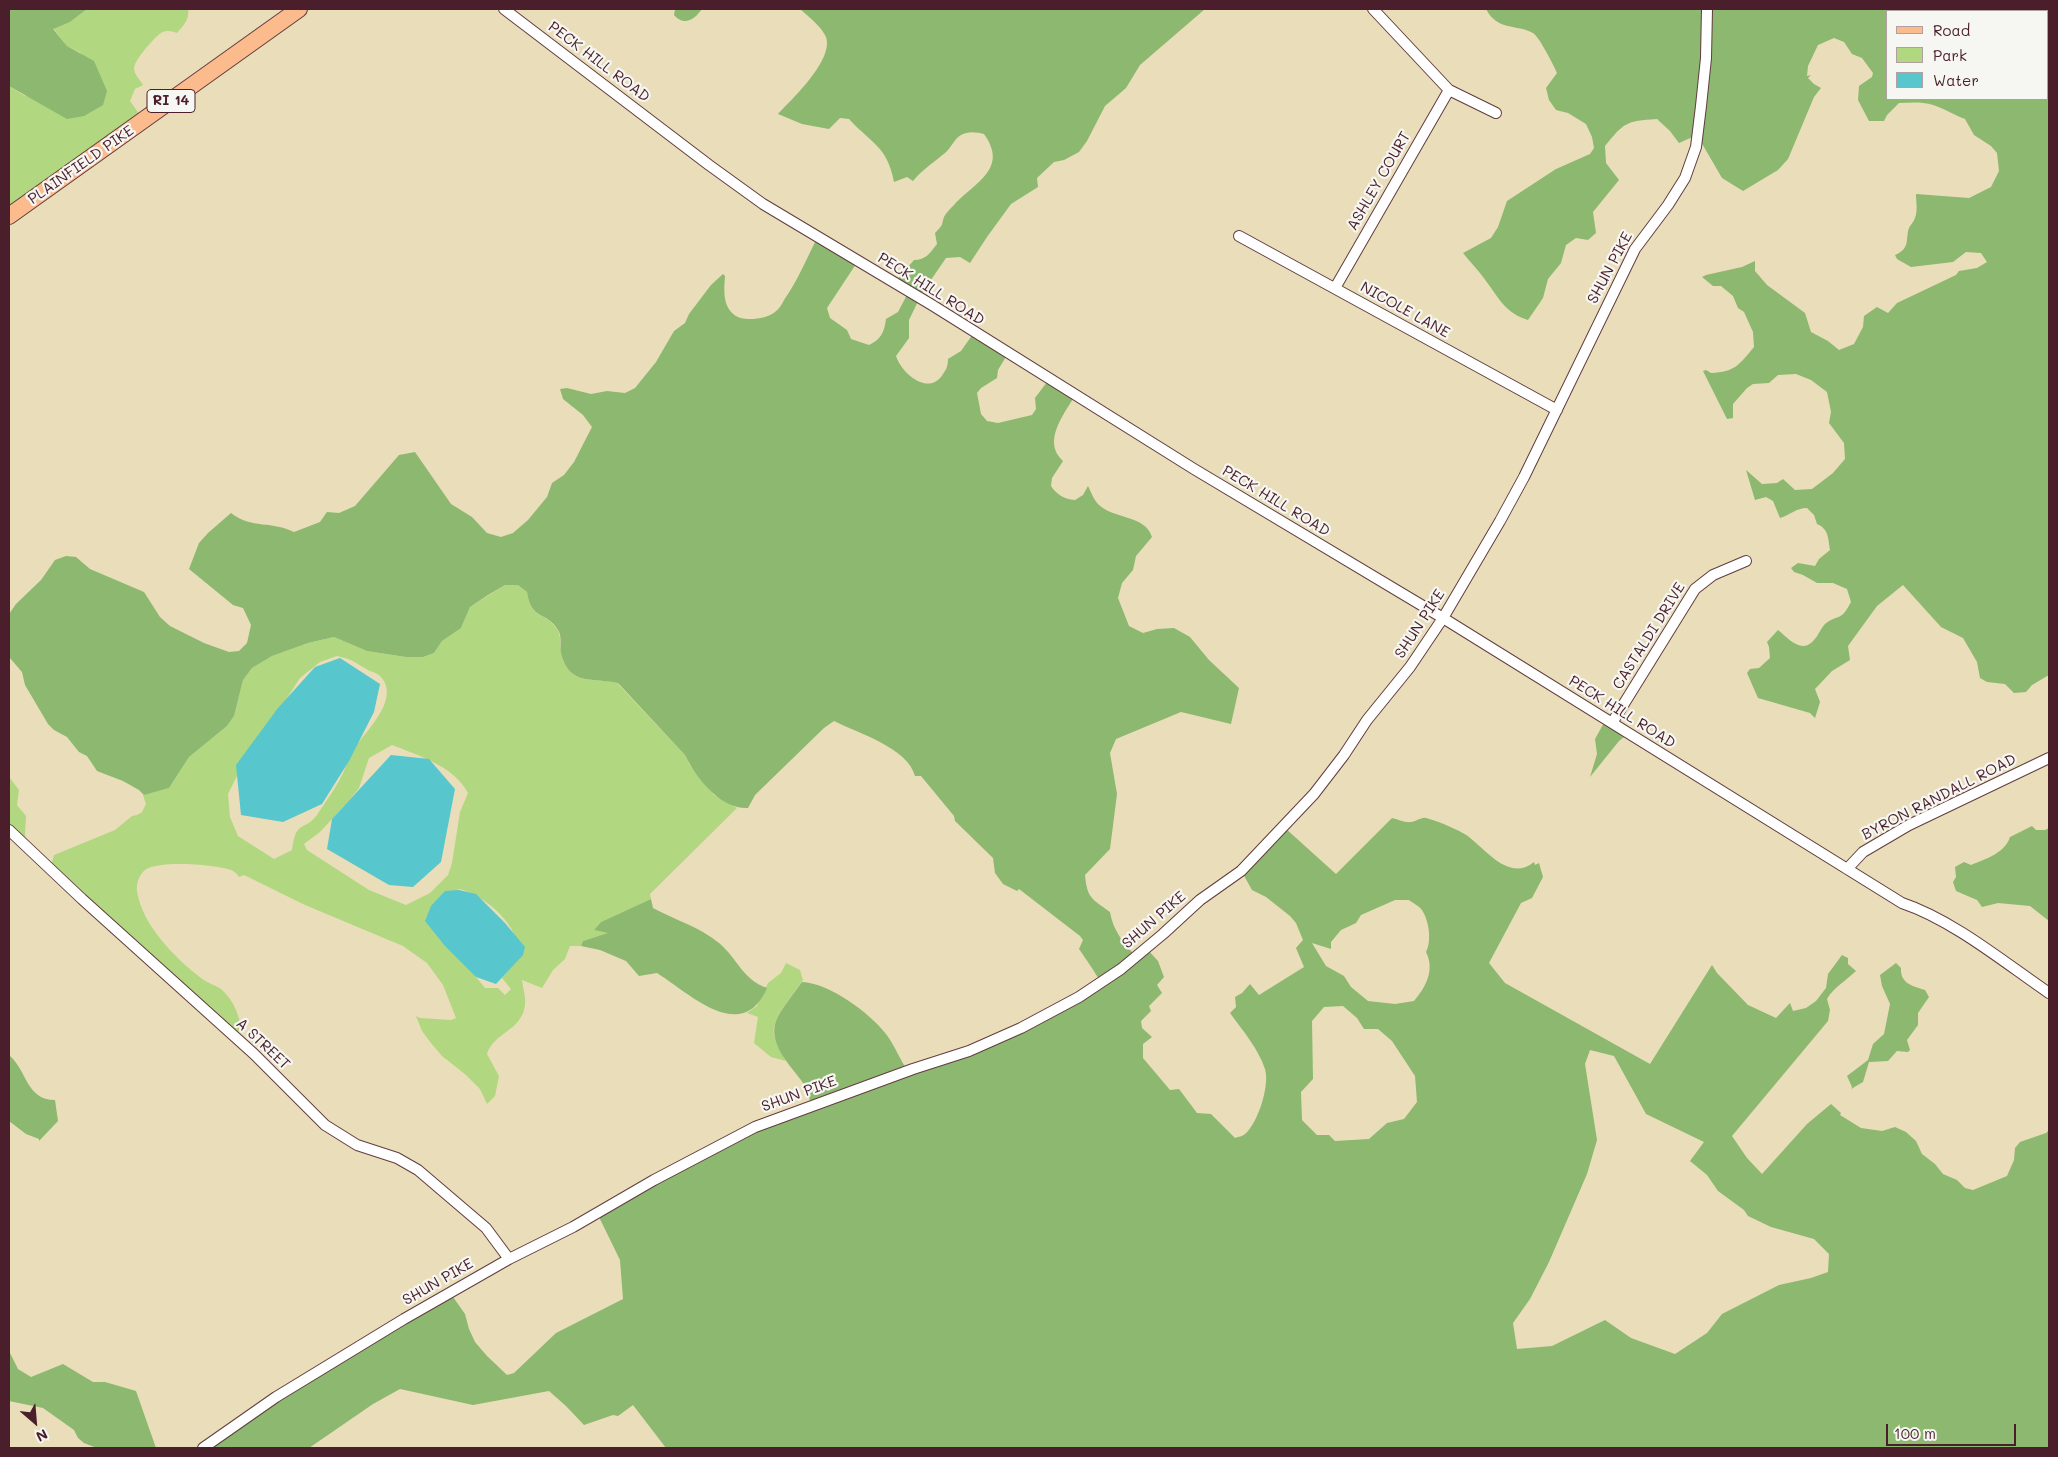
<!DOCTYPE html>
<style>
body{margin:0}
#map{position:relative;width:2058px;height:1457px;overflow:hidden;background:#e9deb9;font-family:Mali,sans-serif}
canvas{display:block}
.frame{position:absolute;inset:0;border:10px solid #4a1f2b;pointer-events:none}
.legend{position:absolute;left:1886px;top:10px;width:162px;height:90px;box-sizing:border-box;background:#f6f6f2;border:1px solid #b1a0a2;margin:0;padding:6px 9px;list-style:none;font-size:15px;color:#4a1f2b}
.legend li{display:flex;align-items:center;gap:10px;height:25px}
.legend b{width:25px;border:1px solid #b1a0a2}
.north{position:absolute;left:10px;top:1397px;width:50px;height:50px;-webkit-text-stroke:4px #f6f6f2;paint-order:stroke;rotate:153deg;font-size:14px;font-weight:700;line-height:20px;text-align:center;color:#4a1f2b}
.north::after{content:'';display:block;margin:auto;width:18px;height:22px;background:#4a1f2b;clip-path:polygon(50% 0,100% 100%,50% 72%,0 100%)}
.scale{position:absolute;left:1886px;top:1424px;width:130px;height:22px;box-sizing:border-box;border:2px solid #4a1f2b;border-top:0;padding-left:6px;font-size:15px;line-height:18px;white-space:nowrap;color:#4a1f2b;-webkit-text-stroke:4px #f6f6f2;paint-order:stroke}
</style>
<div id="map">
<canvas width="2058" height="1457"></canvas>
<div class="frame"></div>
<ul class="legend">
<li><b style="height:6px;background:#fbbb8d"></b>Road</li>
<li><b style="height:14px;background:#b1d781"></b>Park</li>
<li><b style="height:14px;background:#58c6cd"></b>Water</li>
</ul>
<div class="north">N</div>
<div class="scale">100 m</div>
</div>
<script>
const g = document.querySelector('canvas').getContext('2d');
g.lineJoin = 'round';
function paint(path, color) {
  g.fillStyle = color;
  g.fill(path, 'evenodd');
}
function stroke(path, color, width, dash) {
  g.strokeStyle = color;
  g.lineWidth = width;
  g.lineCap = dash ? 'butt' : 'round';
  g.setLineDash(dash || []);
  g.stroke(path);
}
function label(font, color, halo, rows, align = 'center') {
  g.font = font + ' Mali,sans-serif';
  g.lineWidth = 4.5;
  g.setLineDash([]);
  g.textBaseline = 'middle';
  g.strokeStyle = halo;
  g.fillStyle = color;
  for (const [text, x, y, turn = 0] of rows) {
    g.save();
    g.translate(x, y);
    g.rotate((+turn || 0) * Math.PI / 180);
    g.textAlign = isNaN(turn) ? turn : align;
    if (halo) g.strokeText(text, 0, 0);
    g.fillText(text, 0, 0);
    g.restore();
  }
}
paint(new Path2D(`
 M87,9H188C190,19 183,26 177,33C172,31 166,30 161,33C154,38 135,59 134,68C134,74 140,80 143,85L135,89L130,101L142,118L9,213V86L25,96L81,53L67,46L53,28L70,22Z
 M505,585H518L527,592C531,620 544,611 557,629C561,634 560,645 561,651C567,688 595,677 619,683L618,684L685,755L690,765L714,795L737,808L650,894L651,899L601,922L594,930L609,933L583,941L581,946H570L565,959L553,970L542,988L522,980C523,988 526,998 525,1005C522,1031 494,1032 487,1054L499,1076L495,1096L487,1104L480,1089L466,1075L442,1056L431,1043L422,1031L416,1016L420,1018L451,1020L456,1018L443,985L427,963L403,946L305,905L244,875L239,877C237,874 234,871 231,870C215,864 157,860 145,870C139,875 136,884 137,891C142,925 175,958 201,978C207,983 215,985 221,989C234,1000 240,1017 242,1033L234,1030L50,870L54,855L115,830L132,816L137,815L142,812L146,804L143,795L169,788L189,757L227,726L234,716L243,680L252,668L272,656L308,643L334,637L367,651L406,657H423L434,653L442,641L461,628L470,607ZM337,656C354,660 354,662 368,670C372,672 378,673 381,677C402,701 361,735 350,755C347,761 346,767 343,773C336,788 326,801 317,815C304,832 296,819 292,850L274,859L238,836L230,817L228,794L239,772L300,678L320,662ZM392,745C419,756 454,766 468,793L460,812L452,863L448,875L430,893L406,905L369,890L307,850L304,844L320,832L352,797L359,788L369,758ZM459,889C480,893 512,919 516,941C517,947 516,954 516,961L502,978L511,989L505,995L498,988H485L472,972L440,899Z
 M9,777L19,790L17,805L26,816L25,833L26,847L9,830Z
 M786,963L800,970L803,980C794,994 771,1018 774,1035C776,1044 782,1053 786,1061L771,1057L754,1043L758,1017L747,1013L757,1006L768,983L781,973Z`), '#b1d781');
paint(new Path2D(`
 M9,9H87L70,22L53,29L67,46L94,61L107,91L103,105L84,116L67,119L9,86Z
 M675,9H702C695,19 684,27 674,15Z
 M800,9H1205L1140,65L1126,88L1105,106L1087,141L1079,152L1064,160L1054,162L1037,178L1038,187L1011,204L987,237L970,263L960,257L946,258L922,293L909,320V338L896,356C901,372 926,395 941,377C946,370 948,367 948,359L961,351L973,334L1007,355L998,370L997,378L981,388L977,393L981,414L987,421L998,423L1032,415L1036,409L1035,398L1047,382L1074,397C1063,416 1042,442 1063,461L1052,478L1051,486C1057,495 1064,499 1075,500L1083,495L1088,486C1091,492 1094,500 1098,504C1112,519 1146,515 1152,537L1136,556L1133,570L1122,583L1118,598L1129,626L1143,633L1157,629L1174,628L1190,637L1209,660L1239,688L1231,724L1181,712L1116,739L1110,753L1117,794L1110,849L1085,875C1087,898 1092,899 1110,912C1113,930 1123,943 1135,955L1147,949L1158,961L1164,977L1157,985L1162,993L1149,1006L1151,1011L1141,1021L1142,1028L1152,1037L1143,1044V1058L1170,1090L1179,1089L1197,1113L1211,1114L1235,1138C1238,1137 1243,1136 1245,1134C1258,1123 1270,1085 1265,1069C1258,1048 1243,1031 1230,1013L1236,1007L1235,997L1242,993L1250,984L1259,995L1304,967L1296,948L1303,940L1296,923L1290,916L1266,897L1252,890L1242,872L1285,828L1336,874L1392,818C1397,819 1405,823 1411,822C1416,822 1421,817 1426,818C1435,820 1462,831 1469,837C1487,851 1510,882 1534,862L1535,865L1539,863L1543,877L1532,898L1521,903L1489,963L1505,983L1650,1064L1712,965L1717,973L1748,1005L1776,1018L1790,1003L1793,1011L1806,1008L1816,1001L1826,988L1828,974L1842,955L1848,958V964L1856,971C1848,979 1832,989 1827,999L1830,1010L1828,1021L1732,1136L1747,1158L1762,1174L1807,1124L1831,1104L1841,1113L1840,1115L1861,1128L1882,1131L1895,1127L1906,1132L1916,1141L1922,1154L1935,1164L1943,1174L1957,1180L1965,1188L1973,1190L2007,1176L2014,1160L2015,1148L2020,1142L2046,1133L2049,1130V1448H666L633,1405L618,1416L613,1415L584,1425L566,1406L549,1391L473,1405L400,1389L373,1404L309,1448H205L451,1294L465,1314L469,1329L475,1342L487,1356L507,1375L514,1373L556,1333L623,1299L620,1260L598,1215L648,1184L811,1105C809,1096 806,1087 801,1080C789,1064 768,1043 776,1021C782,1007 793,995 802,982C829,983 870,1013 886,1034C895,1046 900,1060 908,1071L971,1051L1101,983C1094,970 1087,961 1079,949L1083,940L1080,936L1019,889L1017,891L1003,884L995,873L993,858L955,821L954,816L921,776H915C908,748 858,733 834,721L824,728L755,795L748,808C720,809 697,779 685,755L618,683C593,677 569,687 561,653C560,646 562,635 558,630C547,611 531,621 527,592L518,585H505L488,595L470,607L461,628L442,641L434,653L423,657H406L367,651L334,637L308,643L272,656L252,668L243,680L234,716L227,726L189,757L169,788L144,795L139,790L123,781L97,771L87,756L79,752L67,737L54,730L48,724L25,685L22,672L9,657V614L16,604L41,580L55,560L66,556L76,557L90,569L144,592L160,617L170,626L204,643L229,652L239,651L247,643L251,625L243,608L233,605L189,569L199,543L208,533L231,513C251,529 273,521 294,532L320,522L327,512L339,513L355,506L399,455L415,452L451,504L472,517L487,533L501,537L513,533L528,520L547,497L552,483L564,475L574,462L592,427L583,415L563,399L560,389L567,388L591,394L607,391L625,393L635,388L656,362L674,331L685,323L689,314L711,285L723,274L725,276C724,290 722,309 738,317C747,321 767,319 775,312C779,309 782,304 784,300C798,280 806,260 817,238L856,264L827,308L830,318L847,330L851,339L869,345C881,339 884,333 886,319L898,312L908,293L896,281L914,260C926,260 930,253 937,244L935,233C944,224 941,226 944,217C946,213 951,208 954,205C975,182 1009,169 984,134C976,132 968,131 961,135C954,139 951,148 945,153C934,162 922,170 913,181L907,177L894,182C887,146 872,144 849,119L840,118L829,129L802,124L778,114C792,99 834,60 826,37C821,26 809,17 800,9ZM1395,900H1409C1413,903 1419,906 1422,910C1429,921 1432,941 1426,952C1435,970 1426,987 1414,1001L1395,1004L1368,1001L1351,987L1344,976L1326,966L1312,943L1331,949V942L1341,930L1356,923L1361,915ZM1343,1006L1357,1018L1364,1029H1378L1392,1041L1415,1076L1417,1102L1404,1119L1387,1123L1369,1139L1335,1141L1329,1135H1317L1302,1120L1301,1092L1313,1079L1312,1021L1324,1007ZM1590,1050L1614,1056L1646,1114L1704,1142L1690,1161L1707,1175L1718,1191L1744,1210L1748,1216L1771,1227L1814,1239L1829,1254L1828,1272L1811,1278L1779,1285L1722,1314L1707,1333L1675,1354L1631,1338L1605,1320L1552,1346L1517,1349L1513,1323L1530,1299L1549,1262L1587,1174L1597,1140L1585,1064Z
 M1486,9H2049V675L2032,685L2026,692L2014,693L2005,684L1987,682L1980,678L1977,662L1963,638L1941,627L1903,585L1877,606L1848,646L1850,660L1832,671L1815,689L1820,702L1815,718L1810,713L1758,698L1747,673L1750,669L1759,668L1770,658L1769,647L1767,642L1778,630C1788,638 1802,655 1814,640C1818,636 1821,628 1825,624C1839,613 1840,623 1851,602L1847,589L1833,583H1817L1803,575L1794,572L1791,568L1798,563L1815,566L1819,559L1830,550C1828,539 1829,529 1817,524L1814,515L1807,508C1796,508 1790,515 1780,518L1773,501L1766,497L1755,500L1746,470L1762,484L1777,483L1783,479L1795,490L1812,489L1833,473L1845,459L1844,443L1829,423L1831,412L1827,392L1811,380L1796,374L1778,375L1769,383L1753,384L1747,388L1733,404V418L1727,419L1703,371L1706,370L1711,373C1735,372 1739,365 1754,347L1753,332L1744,312L1738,308L1733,296L1721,286H1713L1702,277L1706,275L1742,267L1755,261V271L1767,285L1805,313L1811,332L1828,341L1839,350L1854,344L1863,327L1864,316L1877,307L1888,313L1897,303L1956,275L1959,271L1977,268L1987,262L1981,253L1966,252L1953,262L1911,267L1897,259L1895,255C1911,248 1905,239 1909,228C1910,225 1914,222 1915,218C1918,210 1916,202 1916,194L1969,198L1991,187L1999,171L1997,153L1991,146L1974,135L1965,119C1951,114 1938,104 1923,103C1916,102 1907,103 1899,103L1887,115L1884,121H1869L1858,100L1859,86L1872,77L1873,73L1862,58L1852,54L1844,42L1834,38L1818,45L1808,66L1807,76L1811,75L1808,78L1814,84L1821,88L1814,97L1788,159L1778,170L1743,191L1722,178L1697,135L1679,143L1670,131L1657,119C1625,121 1624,123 1605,146L1606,163L1619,180L1593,212L1596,233L1588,240L1576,238L1566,245L1561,263L1548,279L1543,298L1528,320C1505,313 1499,298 1486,281C1479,271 1471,263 1463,253L1491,238L1498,227L1507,201L1556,169L1590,154L1594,148L1592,137L1586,124L1568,113L1556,110L1549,100L1546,88L1557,73C1555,68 1539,36 1533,33C1517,24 1497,31 1486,9ZM1887,11H2047V99H1887Z
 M1605,721L1628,734L1619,741L1590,777L1597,754L1595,739Z
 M2032,826L2036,830H2045L2049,828V921L2030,906L1998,903L1982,907L1977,900L1956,891L1953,882L1956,877L1955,867L1964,862L1971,865C1986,859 2005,853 2010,837Z
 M651,899L653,908C675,920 700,927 719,943C738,959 742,979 767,988C742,1046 689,993 657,973L639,976L626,961L600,950L581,946L583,941L608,933L594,930L601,922Z
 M1896,963L1901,968C1900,983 1912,986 1925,990L1929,997L1918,1013V1025L1907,1040L1910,1050L1908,1052L1897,1051L1888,1061L1869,1062L1863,1082L1851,1089L1852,1087L1847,1076L1868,1060L1873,1044L1884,1034L1890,1004L1882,986L1880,975Z
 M9,1055C27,1070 26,1100 55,1100L58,1121L39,1141V1139L26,1134L9,1121Z
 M9,1351L18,1369L31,1377L63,1364L93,1382H105L136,1391L156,1448L103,1447L97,1448L84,1443L78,1438L74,1430L43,1408L9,1401Z`), '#8cb86f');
paint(new Path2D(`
 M340,658L380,684L374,712L349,761L322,804L283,822L241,815L236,765L278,708L315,667Z
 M391,755L429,759L455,789L441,862L413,887L389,885L327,849L332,819Z
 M459,890L476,894L505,923L525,947L523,955L496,984L476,977L445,946L425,921L431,906L445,891Z`), '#58c6cd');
const minor = new Path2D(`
 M504,9L709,165L763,204L932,305L1194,469L1443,618L1902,903C1953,920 2005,963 2049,993
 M1449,90L1496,113
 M1239,236L1557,410
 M1335,288L1449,90L1373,9
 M1612,723L1695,589L1713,575L1746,561
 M9,830L82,899L254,1054L325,1125L357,1145L397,1158L418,1170L486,1228L509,1259
 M1847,869L1863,852L1909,825L2049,758
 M203,1448L276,1397L404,1319L509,1259L573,1227L654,1180L755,1127L913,1069L969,1051L1021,1028L1079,997L1121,969L1163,934L1200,900L1241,871L1314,794L1344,755L1367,720L1410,667L1443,618L1500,521L1524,477L1635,249L1668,205L1685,178L1696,147L1701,106L1706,58L1707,9`);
const primary = new Path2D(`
 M9,216L299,9`);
stroke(minor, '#623c40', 12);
stroke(primary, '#623c40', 18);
stroke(minor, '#fff', 10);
stroke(primary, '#fbbb8d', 16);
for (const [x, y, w] of [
 [171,101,48]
]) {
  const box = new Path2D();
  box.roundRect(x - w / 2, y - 11.5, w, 23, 4);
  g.fillStyle = '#f6f6f2';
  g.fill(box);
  stroke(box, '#4a1f2b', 1);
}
label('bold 14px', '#4a1f2b', null, [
 ["RI 14",171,101]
]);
label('15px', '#4a1f2b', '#f6f6f2', [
 ["PECK HILL ROAD",599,62,37],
 ["PLAINFIELD PIKE",81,165,-35],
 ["ASHLEY COURT",1379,181,-60],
 ["SHUN PIKE",1610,268,-62],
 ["PECK HILL ROAD",931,289,32],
 ["NICOLE LANE",1405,310,29],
 ["PECK HILL ROAD",1276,501,31],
 ["SHUN PIKE",1420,624,-57],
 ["CASTALDI DRIVE",1649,636,-58],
 ["PECK HILL ROAD",1622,712,32],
 ["BYRON RANDALL ROAD",1939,797,-27],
 ["SHUN PIKE",1154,920,-41],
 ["A STREET",263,1044,43],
 ["SHUN PIKE",799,1094,-20],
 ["SHUN PIKE",438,1282,-30]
]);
</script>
